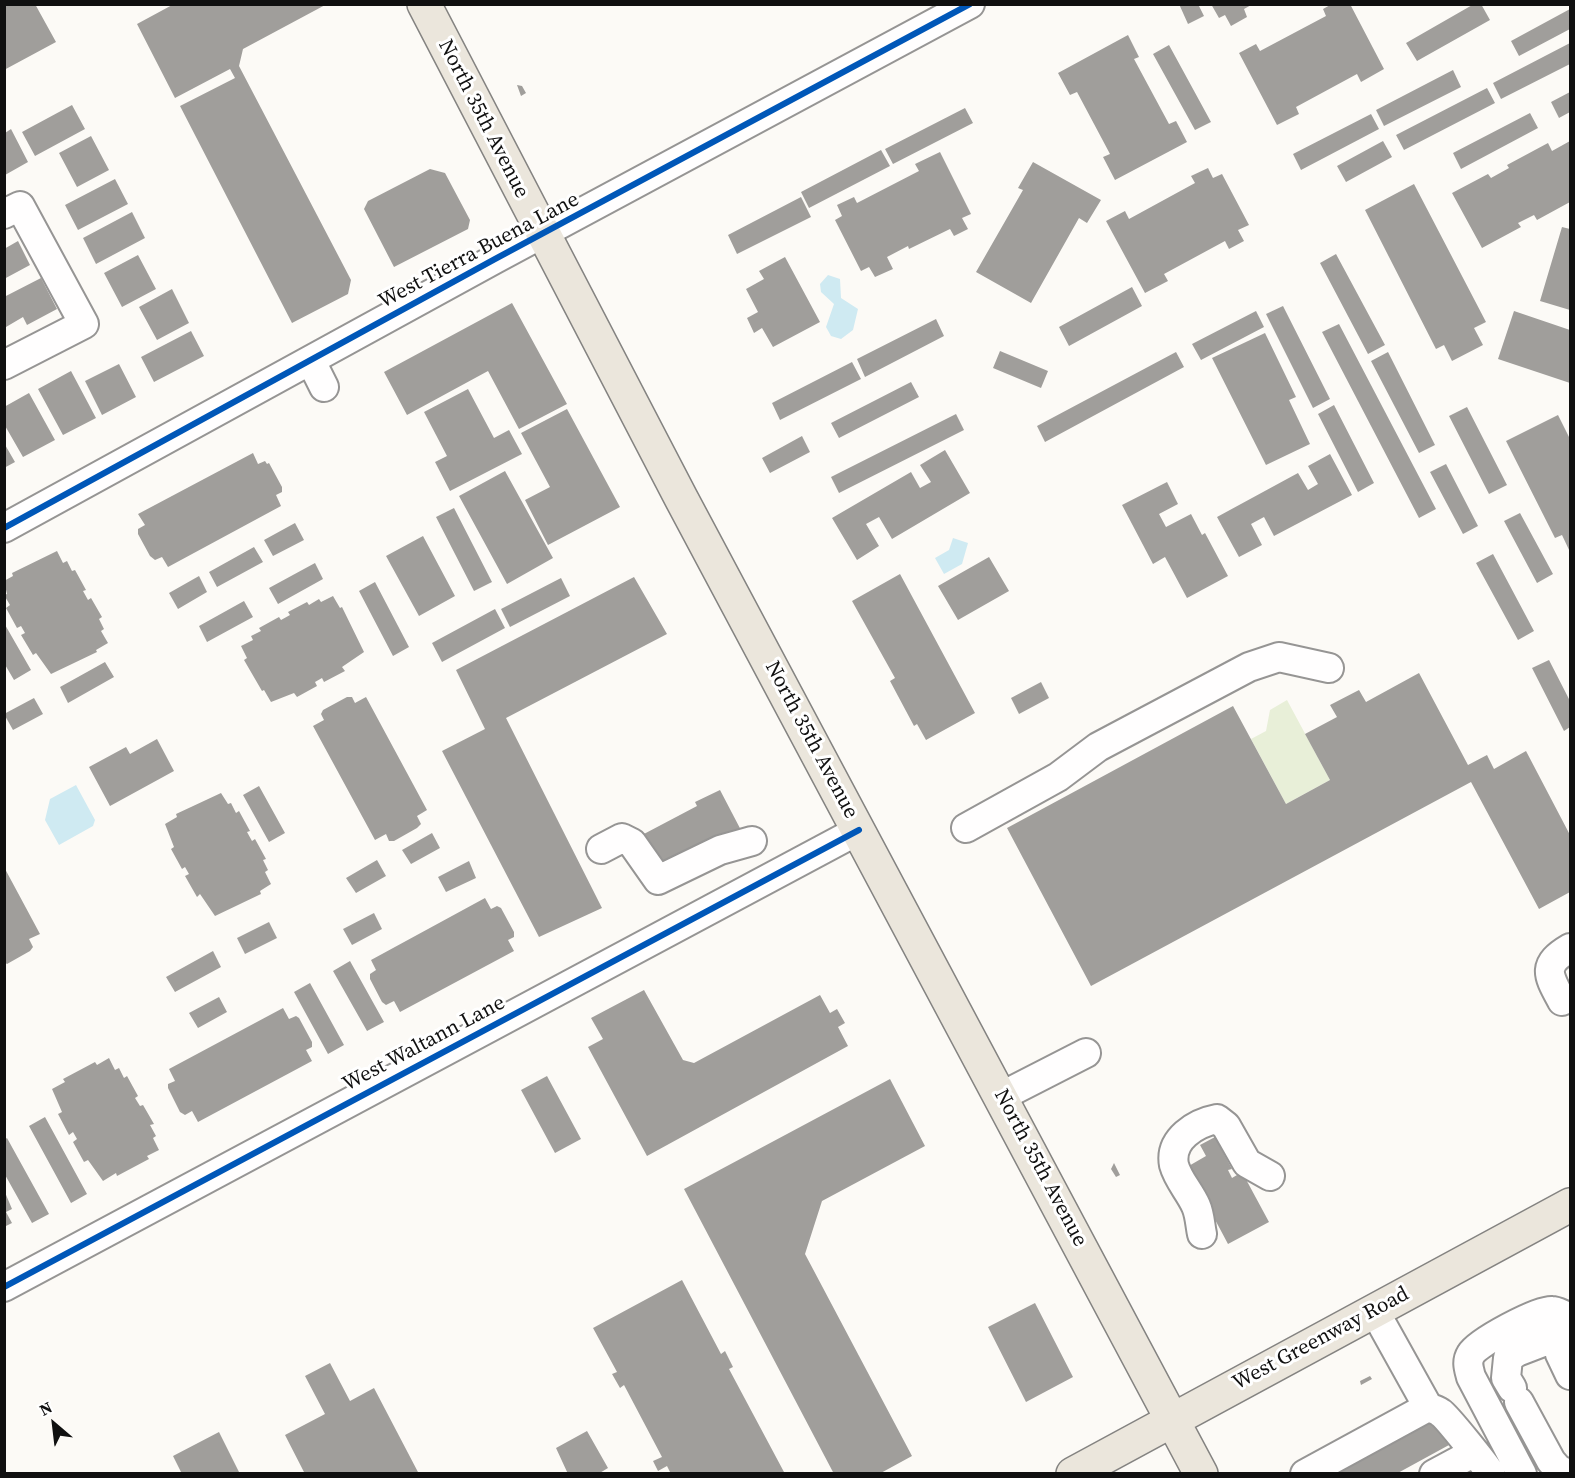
<!DOCTYPE html>
<style>
body{margin:0}
#map{position:relative;width:1575px;height:1478px;overflow:hidden;background:#fcfaf6;font-family:"Source Serif 4",serif}
canvas{display:block}
.frame{position:absolute;inset:0;border:6px solid #101010;pointer-events:none}
.north{position:absolute;left:24px;top:1394px;width:60px;height:60px;-webkit-text-stroke:4px #fff;paint-order:stroke;rotate:332deg;font-size:16px;font-weight:700;line-height:24px;text-align:center;color:#101010}
.north::after{content:'';display:block;margin:auto;width:21px;height:27px;background:#101010;clip-path:polygon(50% 0,100% 100%,50% 72%,0 100%)}
</style>
<div id="map">
<canvas width="1575" height="1478"></canvas>
<div class="frame"></div>
<div class="north">N</div>
</div>
<script>
const g = document.querySelector('canvas').getContext('2d');
g.lineJoin = 'round';
function paint(path, color) {
  g.fillStyle = color;
  g.fill(path, 'evenodd');
}
function stroke(path, color, width, dash) {
  g.strokeStyle = color;
  g.lineWidth = width;
  g.lineCap = dash ? 'butt' : 'round';
  g.setLineDash(dash || []);
  g.stroke(path);
}
function label(font, color, halo, rows, align = 'center') {
  g.font = font + ' "Source Serif 4",serif';
  g.lineWidth = 6;
  g.setLineDash([]);
  g.textBaseline = 'middle';
  g.strokeStyle = halo;
  g.fillStyle = color;
  for (const [text, x, y, turn = 0] of rows) {
    g.save();
    g.translate(x, y);
    g.rotate((+turn || 0) * Math.PI / 180);
    g.textAlign = isNaN(turn) ? turn : align;
    if (halo) g.strokeText(text, 0, 0);
    g.fillText(text, 0, 0);
    g.restore();
  }
}
paint(new Path2D(`
 M1287,700L1330,780L1286,804L1251,739L1266,731L1270,710Z`), '#e8efd8');
paint(new Path2D(`
 M828,275L840,279L841,298L858,309L853,330L841,339L831,336L826,327L834,304L821,292L820,284Z
 M953,538L968,543L962,564L944,574L935,558L949,550Z
 M76,785L95,820L93,826L59,845L45,820L50,799Z`), '#cfeaf2');
paint(new Path2D(`
 M4,4H35L56,42L4,70Z
 M174,4H327L243,49L239,66L351,280L348,294L292,323L180,106L235,78L230,69L175,98L137,24Z
 M1179,4H1198L1204,16L1188,24Z
 M1211,4H1253L1244,9L1247,17L1231,26L1225,15L1219,18Z
 M1332,4H1350L1384,69L1361,82L1357,74L1296,107L1299,114L1277,125L1239,53L1256,44L1260,51L1326,16L1323,9Z
 M1474,4H1481L1490,20L1417,61L1406,43Z
 M1570,9V29L1519,56L1511,41Z
 M1128,35L1139,57L1134,59L1169,124L1176,121L1187,142L1115,180L1103,157L1110,154L1077,92L1070,95L1058,73Z
 M1570,43V64L1501,99L1493,83Z
 M1169,45L1211,122L1195,130L1153,54Z
 M1453,70L1461,87L1384,126L1376,110Z
 M517,85L522,86L526,93L521,96Z
 M1487,88L1495,103L1404,150L1396,135Z
 M1570,92V112L1559,118L1551,102Z
 M72,105L85,129L35,156L22,132Z
 M965,108L973,123L893,164L885,149Z
 M1530,113L1538,128L1461,169L1453,153Z
 M1371,114L1379,129L1301,170L1293,154Z
 M11,129L28,162L5,175V133Z
 M91,136L109,170L77,187L59,153Z
 M1383,141L1392,157L1346,182L1337,166Z
 M1570,141V202L1537,220L1534,215L1518,223L1521,227L1482,248L1452,193L1488,174L1491,178L1509,168L1507,165L1548,143L1552,151Z
 M881,150L890,166L809,208L801,192Z
 M940,152L971,214L962,218L968,229L954,236L950,229L909,249L908,246L887,257L893,269L875,277L869,267L861,271L835,220L842,216L837,205L854,197L857,203L919,171L915,164Z
 M1033,162L1101,200L1087,223L1079,218L1031,303L976,272L1023,190L1018,188Z
 M1208,168L1213,178L1222,174L1249,225L1238,230L1244,241L1229,249L1225,241L1164,274L1168,281L1145,293L1106,221L1125,211L1129,219L1195,183L1191,176Z
 M430,169L445,173L470,220L468,229L394,267L364,209L368,201Z
 M115,179L128,204L78,230L65,205Z
 M1414,184L1486,322L1474,328L1483,345L1452,361L1444,345L1436,349L1365,210Z
 M801,197L811,217L737,254L728,235Z
 M132,212L145,238L96,264L83,238Z
 M1562,227L1570,229V310L1540,301Z
 M18,241L30,265L4,279V249Z
 M1336,254L1385,345L1368,354L1320,263Z
 M138,255L156,289L122,307L104,273Z
 M785,257L820,322L773,347L762,328L754,333L747,318L758,312L746,289L764,279L759,271Z
 M41,278L57,309L27,325L23,317L6,327L4,297Z
 M1132,287L1142,306L1069,346L1059,327Z
 M172,289L189,323L157,340L139,307Z
 M512,303L567,404L519,429L488,371L407,415L384,372Z
 M1283,306L1330,399L1313,408L1266,314Z
 M1256,311L1264,327L1201,360L1192,344Z
 M1514,311L1570,330V383L1498,359Z
 M936,319L944,336L865,377L857,359Z
 M1339,324L1436,509L1419,518L1322,332Z
 M191,331L204,356L154,382L141,357Z
 M1265,333L1296,397L1289,400L1310,444L1266,465L1212,358Z
 M1000,351L1048,371L1041,388L993,368Z
 M1176,352L1184,367L1045,442L1037,426Z
 M1388,352L1435,445L1419,453L1371,361Z
 M852,362L861,379L780,420L772,403Z
 M119,364L136,397L102,415L85,381Z
 M71,371L96,418L63,435L38,389Z
 M911,382L919,397L839,438L831,423Z
 M468,389L494,438L509,430L522,454L450,491L435,462L447,456L424,412Z
 M29,393L55,440L23,457L4,424V407Z
 M1334,405L1374,483L1358,492L1318,414Z
 M1467,407L1507,485L1489,494L1449,416Z
 M567,409L620,507L548,545L525,500L550,487L521,433Z
 M956,414L964,430L839,493L831,477Z
 M1558,415L1570,439V552L1562,535L1555,538L1506,441Z
 M802,436L810,452L770,473L762,458Z
 M4,443L15,462L4,468Z
 M945,450L970,493L892,539L879,517L866,524L879,546L857,560L832,518L911,472L920,488L931,482L920,465Z
 M253,453L258,464L265,461L267,464L269,463L282,487V492L276,495L281,506L168,567L162,557L155,560L150,556L138,534V529L145,525L138,514Z
 M1330,454L1352,495L1274,536L1264,517L1251,524L1262,545L1239,557L1217,517L1298,473L1308,490L1318,484L1308,466Z
 M1446,464L1478,526L1463,534L1430,472Z
 M505,471L553,558L507,584L459,496Z
 M1167,482L1178,504L1159,514L1166,527L1191,514L1202,535L1205,533L1228,576L1187,598L1165,557L1153,564L1122,505Z
 M454,508L492,582L474,591L436,517Z
 M1520,513L1553,574L1537,583L1504,521Z
 M295,523L304,540L273,556L264,540Z
 M423,536L455,596L419,616L386,556Z
 M254,547L263,562L217,587L209,572Z
 M57,551L63,563L67,561L72,571L75,570L86,590L83,591L88,600L91,598L102,617L99,619L104,629L101,631L108,643L96,650L97,652L51,674L36,653L33,655L21,635L25,633L21,626L17,628L6,608L10,605L4,595L7,594L4,581L13,576L12,573Z
 M1493,554L1534,631L1518,640L1476,563Z
 M989,557L1009,591L958,620L938,586Z
 M315,563L323,579L278,604L269,588Z
 M900,574L975,713L926,740L917,724L914,726L890,681L895,678L852,601Z
 M199,576L207,592L178,609L169,593Z
 M634,577L667,634L506,718L602,908L539,937L442,751L485,729L456,670Z
 M561,578L570,596L510,627L501,609Z
 M375,582L409,647L393,656L359,591Z
 M333,596L340,608L342,607L364,652L342,667L345,671L324,682L322,678L315,682L317,686L297,697L294,693L271,702L264,690L262,691L244,660L247,658L241,646L253,640L251,636L261,631L259,628L279,617L281,620L290,615L288,612L307,602L309,605L319,599L321,602Z
 M244,601L253,617L207,642L199,626Z
 M495,609L505,628L442,662L432,643Z
 M4,623L31,670L14,680L4,663Z
 M1549,660L1570,701V727L1564,731L1532,668Z
 M105,662L114,677L68,703L60,687Z
 M1419,673L1468,765L1487,755L1494,769L1526,751L1570,835V892L1539,909L1471,782L1091,986L1007,828L1233,706L1286,804L1330,780L1305,734L1337,717L1330,705L1359,690L1366,702Z
 M1041,682L1049,698L1019,714L1011,698Z
 M347,697H352L355,703L366,697L427,810L417,816L421,824L417,828L394,841H389L386,834L375,840L313,726L324,720L321,714L323,710Z
 M34,698L43,714L13,730L4,714Z
 M157,739L174,771L110,806L89,767L126,747L130,754Z
 M259,786L285,833L269,842L243,795Z
 M720,790L743,834L660,871L642,835L697,806L695,802Z
 M221,793L228,804L231,803L236,813L239,811L250,831L247,832L252,841L255,839L266,859L263,860L268,870L265,872L271,884L260,891L261,894L215,916L200,894L197,897L185,876L189,874L185,867L182,869L171,849L174,847L165,824L177,817L176,814Z
 M432,833L440,848L411,864L402,850Z
 M377,860L386,876L356,893L346,878Z
 M469,861L476,878L446,892L438,877Z
 M4,867L40,934L29,939L33,947L30,951L7,964L4,962Z
 M485,898L491,909L497,906L501,908L514,932V937L508,940L514,951L400,1012L394,1001L386,1005L382,1002L370,979V974L376,970L371,960Z
 M374,913L382,929L352,945L343,929Z
 M269,922L277,938L245,954L237,938Z
 M213,951L221,967L175,992L166,977Z
 M350,961L384,1022L367,1031L333,971Z
 M310,983L344,1045L328,1054L294,992Z
 M644,990L683,1060L694,1063L820,995L830,1013L837,1009L845,1023L838,1027L848,1046L647,1156L588,1047L603,1039L591,1018Z
 M219,997L227,1012L198,1028L189,1013Z
 M283,1008L289,1019L296,1016L299,1018L312,1042V1047L306,1050L312,1061L198,1122L192,1111L185,1115L180,1112L168,1088V1084L175,1081L169,1069Z
 M109,1058L115,1070L119,1068L124,1078L127,1076L138,1096L135,1098L140,1106L143,1105L154,1124L150,1125L156,1136L153,1138L159,1150L147,1156L149,1159L117,1176L116,1173L103,1181L88,1160L84,1162L73,1142L77,1139L73,1132L69,1135L58,1114L62,1112L52,1089L65,1082L63,1079L95,1062L97,1065Z
 M547,1076L581,1139L555,1153L521,1090Z
 M890,1079L925,1146L822,1201L805,1254L912,1456L879,1474H834L684,1189Z
 M45,1117L87,1194L71,1203L29,1126Z
 M1215,1137L1232,1169L1228,1170L1232,1178L1242,1172L1269,1222L1228,1244L1187,1167L1206,1156L1200,1145Z
 M7,1138L49,1214L32,1223L4,1173V1140Z
 M1114,1163L1120,1175L1116,1177L1111,1169Z
 M4,1190L12,1209L6,1212L12,1223L4,1227Z
 M682,1280L721,1354L725,1351L733,1367L729,1369L784,1472L782,1474H671L667,1466L658,1471L653,1461L662,1457L624,1385L620,1388L612,1374L617,1372L593,1328Z
 M1035,1303L1073,1377L1026,1402L988,1327Z
 M330,1363L350,1401L374,1388L419,1474H305L285,1435L325,1414L305,1376Z
 M1370,1376L1372,1379L1361,1385L1360,1381Z
 M1434,1418L1449,1445L1396,1474H1330Z
 M587,1431L608,1468L598,1474H568L556,1448Z
 M219,1432L240,1474H182L173,1456Z`), '#a09e9b');
const minor = new Path2D(`
 M4,214L20,206L84,324L4,365
 M311,361L324,387
 M4,528L495,259L970,4
 M966,828L1058,777L1098,747L1249,667L1279,657L1329,668
 M601,849L622,838L632,843L658,880L720,850L752,841
 M1562,1001C1548,975 1541,965 1570,948
 M1002,1096L1086,1053
 M1202,1234C1200,1225 1200,1215 1196,1206C1190,1192 1178,1180 1174,1165C1169,1139 1196,1123 1217,1119L1226,1126L1247,1163L1270,1176
 M4,1287L859,830
 M1374,1310L1428,1407C1432,1409 1438,1410 1441,1413C1447,1417 1487,1467 1491,1474
 M1556,1337L1560,1354L1570,1375
 M1512,1388L1506,1378L1508,1358L1517,1352L1556,1337L1570,1317C1564,1316 1558,1311 1552,1311C1538,1310 1478,1342 1471,1354C1466,1362 1469,1369 1471,1377L1522,1474
 M1519,1402L1551,1461L1558,1469L1568,1474
 M1305,1474L1428,1407
 M1434,1474L1473,1453`);
const major = new Path2D(`
 M424,4L681,498L1201,1474
 M1073,1474L1570,1205`);
stroke(minor, '#969594', 32);
stroke(major, '#848381', 36);
stroke(minor, '#fffefe', 28);
stroke(major, '#ebe6dc', 33);
stroke(new Path2D(`
 M4,528L495,259L970,4
 M4,1287L859,830`), '#0057b8', 6);
label('21px', '#101010', '#fff', [
 ["North 35th Avenue",483,119,63],
 ["West Tierra Buena Lane",479,251,-28],
 ["North 35th Avenue",811,740,62],
 ["West Waltann Lane",424,1044,-28],
 ["North 35th Avenue",1040,1168,62],
 ["West Greenway Road",1321,1339,-28]
]);
</script>
